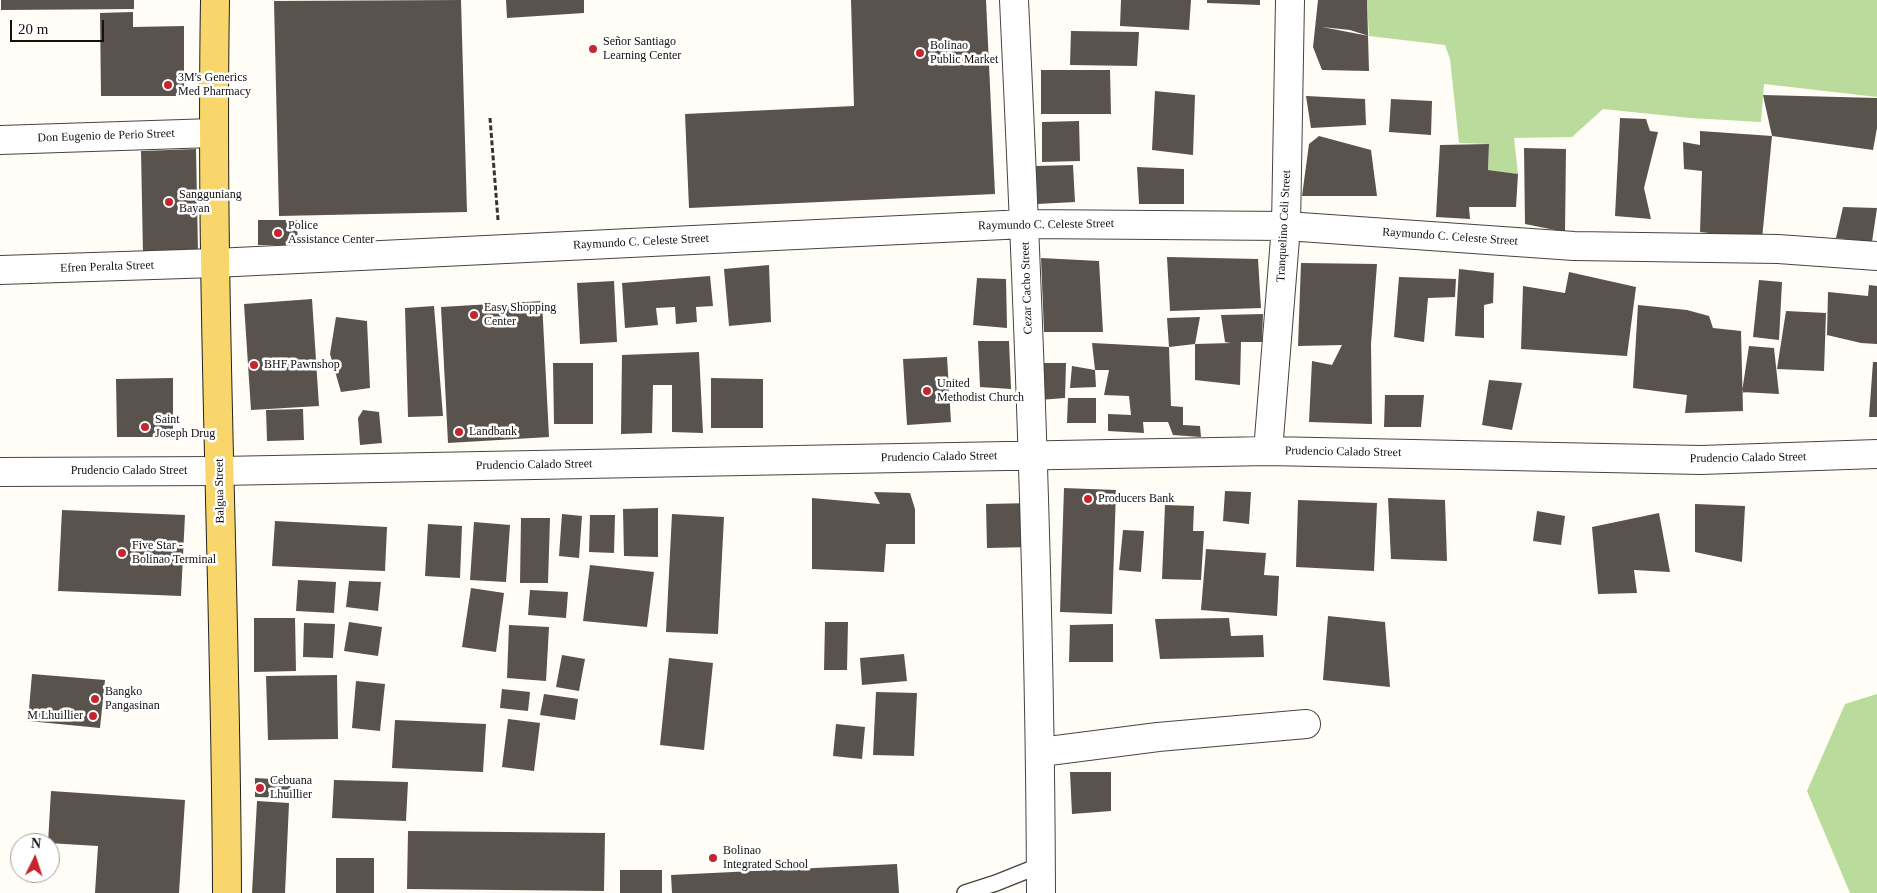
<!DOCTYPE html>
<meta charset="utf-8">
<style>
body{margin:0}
#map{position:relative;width:1877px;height:893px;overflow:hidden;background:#fffdf5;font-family:Georgia,serif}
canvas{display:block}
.north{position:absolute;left:10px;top:833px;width:50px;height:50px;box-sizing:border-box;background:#fff;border:1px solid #a0a0a0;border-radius:50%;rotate:4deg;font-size:14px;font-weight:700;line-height:20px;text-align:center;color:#111}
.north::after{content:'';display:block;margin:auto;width:18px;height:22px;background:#c4262e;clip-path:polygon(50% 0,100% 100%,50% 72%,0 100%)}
.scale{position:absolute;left:10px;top:20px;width:94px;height:22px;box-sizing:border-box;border:2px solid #111;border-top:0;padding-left:6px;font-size:15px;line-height:18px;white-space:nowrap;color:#111;-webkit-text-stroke:4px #fff;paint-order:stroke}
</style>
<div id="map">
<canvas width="1877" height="893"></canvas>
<div class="north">N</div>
<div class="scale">20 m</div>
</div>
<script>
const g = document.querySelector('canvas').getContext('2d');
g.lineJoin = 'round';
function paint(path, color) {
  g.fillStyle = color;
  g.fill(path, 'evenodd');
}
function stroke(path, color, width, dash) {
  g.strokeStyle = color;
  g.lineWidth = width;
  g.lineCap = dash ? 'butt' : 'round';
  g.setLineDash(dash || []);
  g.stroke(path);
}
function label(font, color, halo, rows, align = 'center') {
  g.font = font + ' Georgia,serif';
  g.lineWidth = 5;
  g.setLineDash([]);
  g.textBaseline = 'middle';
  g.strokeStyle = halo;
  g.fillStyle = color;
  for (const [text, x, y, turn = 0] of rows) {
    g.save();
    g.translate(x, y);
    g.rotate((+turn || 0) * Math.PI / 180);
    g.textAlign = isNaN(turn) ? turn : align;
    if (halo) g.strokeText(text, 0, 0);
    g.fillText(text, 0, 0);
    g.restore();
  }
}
paint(new Path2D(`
 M1367,0H1877V97L1764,84L1761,122L1690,118L1603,109L1572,137L1514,138L1518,174L1488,170L1489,144L1459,143L1450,59L1445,45L1369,36Z
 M1877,694V893H1850L1807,791L1845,704Z`), '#b9dc9c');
paint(new Path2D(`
 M1,0H134V9L1,10Z
 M461,0L467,212L279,216L274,1Z
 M506,0H584V13L507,18Z
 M851,0H986L995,194L689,208L685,114L854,106Z
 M1121,0H1191L1189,30L1120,26Z
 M1207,0H1260V5L1207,3Z
 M1318,0H1367L1369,71L1322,70L1313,47ZM1322,27L1350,30L1369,36Z
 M133,12V27L184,26V96H101L100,13Z
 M1071,31L1139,32L1137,66L1070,65Z
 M1041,70H1110L1111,114H1041Z
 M1155,91L1195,95L1193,155L1152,150Z
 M1763,95L1877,98V128L1873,150L1772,136Z
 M1306,96L1365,99L1366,125L1311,128Z
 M1391,99L1432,101L1431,135L1389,132Z
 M1620,118L1646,119L1650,131L1658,132L1644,188L1651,219L1615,216Z
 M1079,121L1080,161L1042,162V122Z
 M1700,131L1772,136L1762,239L1700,232L1702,171L1684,169L1683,142L1700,145Z
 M1319,136L1371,150L1377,196H1302L1309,144Z
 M1489,144L1488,170L1518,174L1516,207H1469L1470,219L1436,217L1440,145Z
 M1524,148L1566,149L1565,232L1525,224Z
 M196,149L198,253L143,254L141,151Z
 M1073,165L1075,202L1037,204L1036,166Z
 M1137,167L1184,169V204H1139Z
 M1843,207L1877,208L1872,242L1836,238Z
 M258,220H297L298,245H258Z
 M1167,257L1258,259L1261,308L1170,311Z
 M1041,258L1099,261L1103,332H1044Z
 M1301,263L1377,264L1371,344L1372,424L1309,422L1312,361L1332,365L1342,345L1298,346Z
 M769,265L771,322L729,326L724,269Z
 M1459,269L1494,273L1493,303L1484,305V338L1455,336Z
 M1569,272L1636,287L1627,356L1521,349L1523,286L1565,293Z
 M710,276L713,306L696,307L697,322L676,324L675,307L656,308L658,325L625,328L622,283Z
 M1399,277L1456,279L1455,297L1428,298L1424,342L1394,337Z
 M977,278L1006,279L1007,328L973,325Z
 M1759,280L1782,282L1779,340L1753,337Z
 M614,281L617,342L580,344L577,283Z
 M1869,285L1877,286V344L1861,343L1827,335L1828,292L1868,296Z
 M312,299L319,406L251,410L244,304Z
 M542,301L549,437L448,443L441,307Z
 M1638,305L1687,310L1709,316L1713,328L1741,331L1743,411L1685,413L1687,395L1633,388Z
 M434,306L443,416L408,417L405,308Z
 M1786,311L1826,313L1824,371L1777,369Z
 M1263,314L1262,342H1241L1240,385L1195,380V344L1169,347L1167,318L1200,317L1195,344L1231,343L1225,342L1221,315Z
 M336,317L367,321L370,388L341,392L330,354Z
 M978,341H1009L1011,389L980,387Z
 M1092,343L1169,347L1171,406L1183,407V425L1200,426L1201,437L1173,435L1168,422H1143L1144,433L1108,431V414L1131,415L1129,396L1104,395L1109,370H1095L1096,387L1070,388L1072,366L1095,370Z
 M1749,346L1774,348L1779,394L1742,392Z
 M699,352L703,433L672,432V385H653L652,433L621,434L622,355Z
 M947,357L951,422L907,425L903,359Z
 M1873,362H1877V417H1869Z
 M553,363H593V424H554Z
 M1038,363H1066L1065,398L1039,400Z
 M173,378V437H117L116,379Z
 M711,378L763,379V428H711Z
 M1489,380L1522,383L1512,430L1482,425Z
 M1385,395H1424L1421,427H1384Z
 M1068,398H1096V423H1067Z
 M303,409L304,440L267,441L266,410Z
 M363,410L379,412L382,443L360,445L358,418Z
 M1064,488L1116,490L1112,614L1060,612Z
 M1225,491L1251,492L1249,524L1223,521Z
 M874,492L910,493L915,509V544H886L884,572L812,569V498L880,504Z
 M1388,498L1445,500L1447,561L1391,559Z
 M1298,500L1377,503L1374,571L1296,567Z
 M1033,503V547L987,548L986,504Z
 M1695,504L1745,506L1742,562L1695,552Z
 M1165,505L1194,506L1193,531H1204L1201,580L1162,579Z
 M658,508V557L624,556L623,509Z
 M62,510L185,515L181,596L58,591Z
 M1537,511L1565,516L1561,545L1533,541Z
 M1659,513L1670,572L1634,570L1637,593L1598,594L1592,527Z
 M562,514L582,516L579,558L559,556Z
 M672,514L724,517L718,634L666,632Z
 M590,515H615L614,553L589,552Z
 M521,518H550L548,583H520Z
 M275,521L387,527L385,571L272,566Z
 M474,522L510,525L506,582L470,580Z
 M428,524L462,526L460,578L425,576Z
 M1123,530L1144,531L1141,572L1119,570Z
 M1206,549L1266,553L1264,575L1279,576L1277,616L1201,610Z
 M590,565L654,572L647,627L583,621Z
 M298,580L336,582L334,613L296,611Z
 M349,581L381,582L378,611L346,607Z
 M471,588L504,593L496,652L462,647Z
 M530,590L568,592L566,618L528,615Z
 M1328,616L1385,622L1390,687L1323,680Z
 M254,618H295L296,671L254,672Z
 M1229,618L1231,636L1263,635L1264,657L1160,659L1155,619Z
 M349,622L382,627L378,656L344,651Z
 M825,622H848L847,670H824Z
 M304,623L335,624L333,658L303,657Z
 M1113,624V662H1069L1070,625Z
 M509,625L549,627L546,681L507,678Z
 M904,654L907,681L862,685L860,658Z
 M562,655L585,659L579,691L556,687Z
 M669,658L713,663L704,750L660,745Z
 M32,674L105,680L100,728L28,721Z
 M337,675L338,739L268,740L266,676Z
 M356,681L385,684L380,731L352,728Z
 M502,689L530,692L528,711L500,708Z
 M876,692L917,693L914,756L873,755Z
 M544,694L578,699L575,720L540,715Z
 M508,719L540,723L534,771L502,767Z
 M395,720L486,724L483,772L392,768Z
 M836,724L865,727L862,759L833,756Z
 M1070,772H1111V811L1072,814Z
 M255,778L291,780L290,798L255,797Z
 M334,780L408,782L406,821L332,818Z
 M51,791L185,800L179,893H95L98,846L48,843Z
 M257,801L289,803L285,893H252Z
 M408,831L605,833L604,891L407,889Z
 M336,858H374V893H336Z
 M897,864L899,893H672L671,875Z
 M620,870H662V893H620Z`), '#5a524d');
const lane = new Path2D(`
 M965,893L996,883L1041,865`);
const street = new Path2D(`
 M1014,0C1028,298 1040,595 1041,893
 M0,140L213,133
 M0,270L215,263L1025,224L1286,226L1574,246L1778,249L1877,256
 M1268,451L1286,226L1290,0
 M0,472L220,471L1268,451L1701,460L1877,454
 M1041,752L1158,737L1306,724`);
const primary = new Path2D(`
 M215,0C210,298 226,595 227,893`);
stroke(lane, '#444', 18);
stroke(street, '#444', 30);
stroke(primary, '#222', 30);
stroke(new Path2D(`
 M490,118L498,220`), '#333', 3, [5, 2.5]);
stroke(lane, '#fff', 15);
stroke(street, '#fff', 28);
stroke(primary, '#f9d66b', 28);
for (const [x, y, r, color] of [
 [593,49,5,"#c4262e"],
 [920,53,5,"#c4262e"],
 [168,85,5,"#c4262e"],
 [169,202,5,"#c4262e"],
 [278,233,5,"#c4262e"],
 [474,315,5,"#c4262e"],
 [254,365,5,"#c4262e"],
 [927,391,5,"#c4262e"],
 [145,427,5,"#c4262e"],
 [459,432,5,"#c4262e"],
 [1088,499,5,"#c4262e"],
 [122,553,5,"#c4262e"],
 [95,699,5,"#c4262e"],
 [93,716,5,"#c4262e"],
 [260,788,5,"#c4262e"],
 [713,858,5,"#c4262e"]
]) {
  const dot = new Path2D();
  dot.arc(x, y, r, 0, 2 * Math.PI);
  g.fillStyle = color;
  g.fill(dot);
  stroke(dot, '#fff', 2);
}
label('12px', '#111', '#fff', [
 ["Señor Santiago",603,42],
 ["Learning Center",603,56],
 ["Bolinao",930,46],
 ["Public Market",930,60],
 ["3M's Generics",178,78],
 ["Med Pharmacy",178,92],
 ["Sangguniang",179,195],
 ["Bayan",179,209],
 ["Police",288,226],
 ["Assistance Center",288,240],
 ["Easy Shopping",484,308],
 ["Center",484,322],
 ["BHF Pawnshop",264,365],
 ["United",937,384],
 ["Methodist Church",937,398],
 ["Saint",155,420],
 ["Joseph Drug",155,434],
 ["Landbank",469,432],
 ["Producers Bank",1098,499],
 ["Five Star -",132,546],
 ["Bolinao Terminal",132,560],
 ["Bangko",105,692],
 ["Pangasinan",105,706],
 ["M Lhuillier",83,716,"right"],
 ["Cebuana",270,781],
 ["Lhuillier",270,795],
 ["Bolinao",723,851],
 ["Integrated School",723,865]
], 'left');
label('12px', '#111', '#fff', [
 ["Don Eugenio de Perio Street",106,136,-2],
 ["Raymundo C. Celeste Street",1046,225,-1],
 ["Tranquelino Celi Street",1284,226,-87],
 ["Raymundo C. Celeste Street",1450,237,4],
 ["Raymundo C. Celeste Street",641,242,-3],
 ["Efren Peralta Street",107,267,-2],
 ["Cezar Cacho Street",1027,288,-92],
 ["Prudencio Calado Street",1343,452,1],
 ["Prudencio Calado Street",939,457,-1],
 ["Prudencio Calado Street",1748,458,-1],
 ["Prudencio Calado Street",534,465,-1],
 ["Prudencio Calado Street",129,471],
 ["Balgua Street",220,491,-91]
]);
</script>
